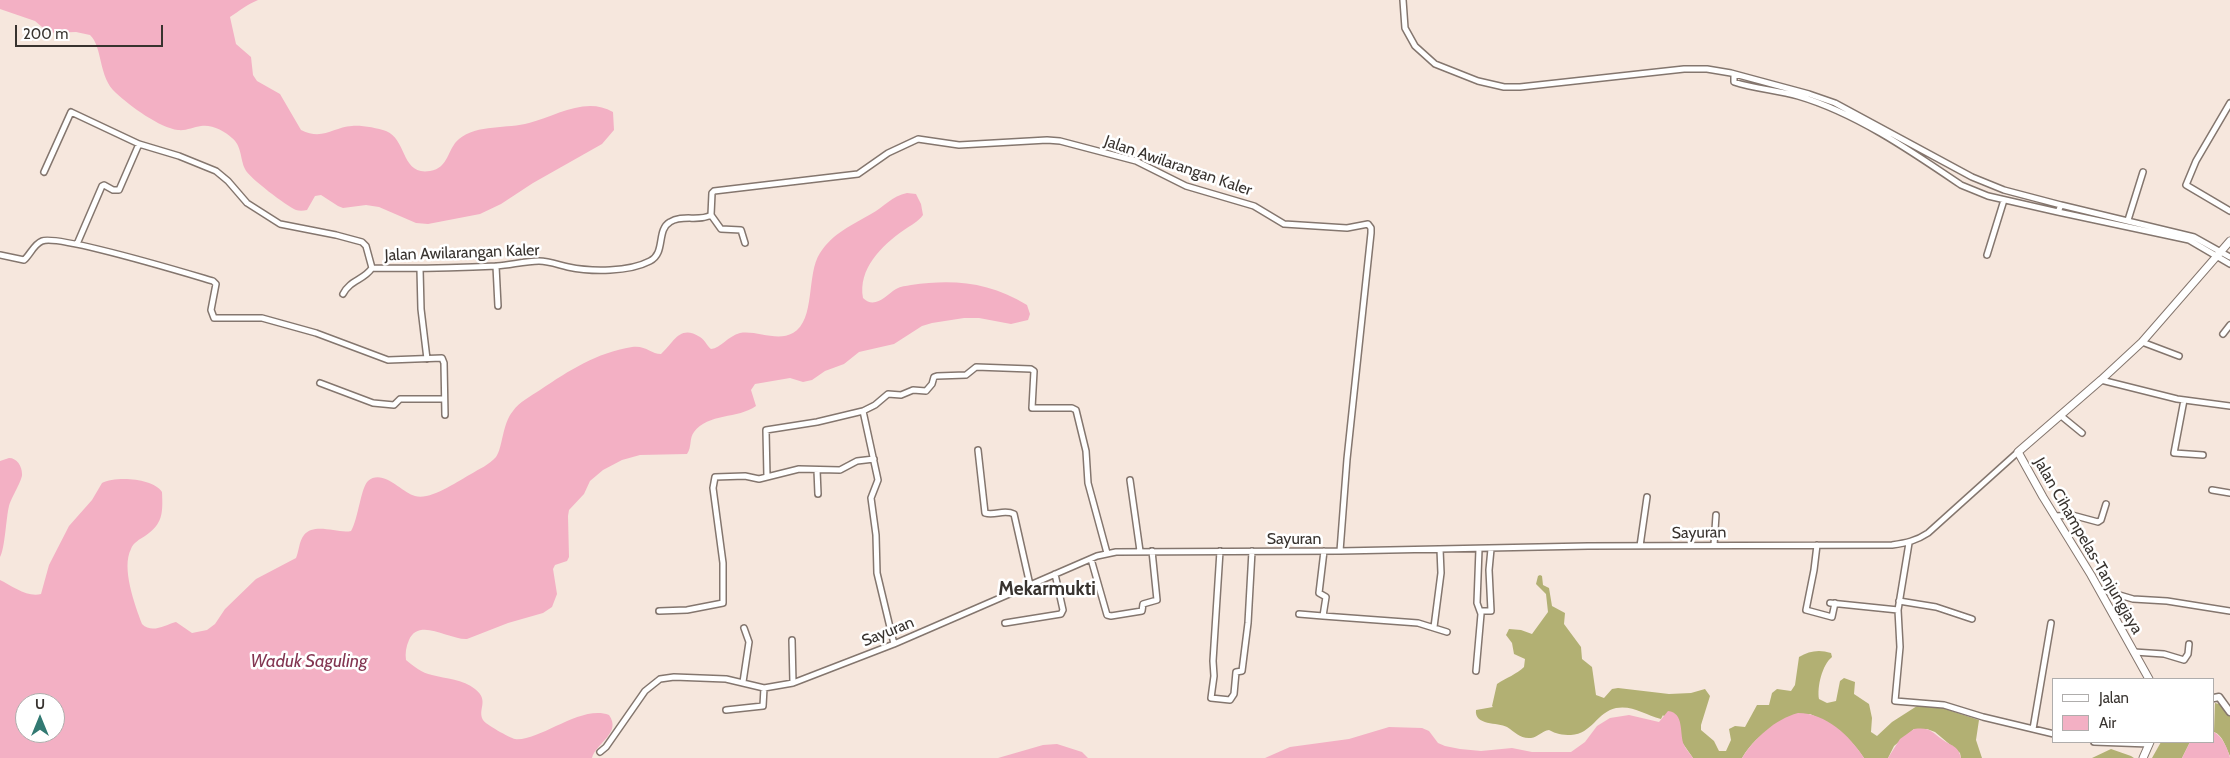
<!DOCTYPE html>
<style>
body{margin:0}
#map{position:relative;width:2230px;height:758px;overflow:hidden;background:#f6e7dd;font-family:Cabin,sans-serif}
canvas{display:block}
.legend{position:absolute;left:2052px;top:678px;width:162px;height:65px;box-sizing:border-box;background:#fff;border:1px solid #afadac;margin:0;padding:6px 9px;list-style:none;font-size:15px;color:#38332f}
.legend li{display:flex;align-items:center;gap:10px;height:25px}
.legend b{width:25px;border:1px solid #afadac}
.north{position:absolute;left:15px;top:693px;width:50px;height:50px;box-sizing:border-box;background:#fff;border:1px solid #afadac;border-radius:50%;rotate:0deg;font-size:14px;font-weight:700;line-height:20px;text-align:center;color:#38332f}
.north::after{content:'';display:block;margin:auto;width:18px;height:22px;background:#327972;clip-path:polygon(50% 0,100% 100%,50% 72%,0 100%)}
.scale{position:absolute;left:15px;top:25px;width:148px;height:22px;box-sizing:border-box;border:2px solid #38332f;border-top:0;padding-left:6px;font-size:15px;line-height:18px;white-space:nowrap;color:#38332f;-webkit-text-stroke:4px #fff;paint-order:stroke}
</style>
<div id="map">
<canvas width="2230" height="758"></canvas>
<ul class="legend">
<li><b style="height:6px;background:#fff"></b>Jalan</li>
<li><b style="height:14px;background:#f3b0c4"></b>Air</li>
</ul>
<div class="north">U</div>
<div class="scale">200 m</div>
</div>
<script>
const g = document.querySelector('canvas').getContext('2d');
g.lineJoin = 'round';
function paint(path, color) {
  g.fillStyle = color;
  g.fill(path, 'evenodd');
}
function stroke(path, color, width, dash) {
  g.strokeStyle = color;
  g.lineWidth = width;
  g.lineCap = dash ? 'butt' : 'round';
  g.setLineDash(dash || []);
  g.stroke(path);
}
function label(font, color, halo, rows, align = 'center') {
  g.font = font + ' Cabin,sans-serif';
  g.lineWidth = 5;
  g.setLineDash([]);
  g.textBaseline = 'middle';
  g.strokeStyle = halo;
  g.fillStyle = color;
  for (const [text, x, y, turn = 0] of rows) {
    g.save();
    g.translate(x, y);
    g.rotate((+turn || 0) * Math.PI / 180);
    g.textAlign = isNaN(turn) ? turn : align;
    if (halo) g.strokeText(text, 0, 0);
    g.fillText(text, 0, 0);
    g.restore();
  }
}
paint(new Path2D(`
 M1540,575L1542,576L1543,585L1549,588L1552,606L1565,613L1564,624L1581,647L1582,659L1592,667L1596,695L1604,698L1612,689L1618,688L1669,694L1691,693L1705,689L1710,696L1701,725V730L1714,741L1719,751H1726L1731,740L1729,729L1735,726L1745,727L1757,705H1769L1772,693L1777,689L1791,691L1795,685L1799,657C1809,651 1819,649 1831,653L1832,657C1822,665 1817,687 1819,699L1827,703L1836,701L1840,681L1844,678L1855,682L1854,694L1869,704L1872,718L1871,732L1877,736L1892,722L1917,706L1939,707L1979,720L1976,740L1982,758H1961L1960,753L1935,732L1927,729H1914L1894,746L1888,758H1864C1850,737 1834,724 1810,714C1779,724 1760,729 1742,758H1693L1663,715L1661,719C1645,715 1633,705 1616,708C1597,712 1592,734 1571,735C1562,735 1556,734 1549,730C1542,731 1538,737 1531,738C1520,739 1515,732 1507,727C1498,722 1474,726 1476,710L1493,707L1492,706L1497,684C1506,678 1517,674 1524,667L1525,659L1514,654L1512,643L1506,635L1509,629L1521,630L1532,634L1548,612L1546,594L1536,584L1538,576Z
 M2215,703L2219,704L2230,716V756C2226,748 2223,735 2214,732Z
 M2161,742H2190L2182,758H2152Z
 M2111,749L2131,756L2134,758H2092Z`), '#b2b073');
paint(new Path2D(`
 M0,0H258C248,4 239,11 230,17L236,44L251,57L253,75L257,81L280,94L301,130C323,141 333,127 352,126C361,125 377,128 386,131C407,139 401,176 430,171C449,168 447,149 459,139C477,124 508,129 529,123C556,116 586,96 613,112L614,130L602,144L533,183L501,204L480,214L428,224L416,223L379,207L366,205L343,208L338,206L321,195L315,196L307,210C303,211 299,211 296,210C287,206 249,178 245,169C240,159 242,146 232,138C225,131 211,124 201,126C193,127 186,131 178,130C160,128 130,106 116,93C98,77 103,47 90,35L76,32L49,33L35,21L0,9Z
 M907,193L916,194L921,204L923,215C918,222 911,225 904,230C881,246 858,269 863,298C875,310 886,295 896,289C901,286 906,286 911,285C954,279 989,282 1027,305L1030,314L1028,320L1011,324L979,318H964L932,323L922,326L894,344L859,352L844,364L825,371L812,380L803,382L790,378L755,384L751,390L756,406C738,419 708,413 694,432C689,438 692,447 687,454L640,455L622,460L603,470L590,481L584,494L569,510L568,516L569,557L567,561L555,565L553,569L557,594L552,607L543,613L508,623L467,639C449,640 419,617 409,640C406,647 405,653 406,660C413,666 422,673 432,675C446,679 463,679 475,689C490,701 477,709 483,720C485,724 510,738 515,739C539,742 581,704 609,715C622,733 596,743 592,758H0V580C12,586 28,598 41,594L49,565L69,526L92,500L102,483C116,476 153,478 162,492C163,513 163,524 145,536C140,539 133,543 131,549C121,568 135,605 142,624C152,634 165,625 176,622L192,633L207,630L215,624L225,609L256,579L296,558C299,551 299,541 304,535C315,522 338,534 351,531C358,520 361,487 368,481C383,468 402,493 415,496C430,501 458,481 471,474C479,469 489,465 496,457C503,447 502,424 513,411C519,402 531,396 540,390C570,370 596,353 632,347C646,345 651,354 661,354C674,343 679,324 700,337C705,340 707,346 711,349C721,348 728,336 740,333C756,330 777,342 793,333C816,320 806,274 820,253C833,233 852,225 871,214C884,207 892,196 907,193ZM25,703H55V733H25Z
 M9,458C17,458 22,466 22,474C23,479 11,498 9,506C6,518 5,549 0,557V461Z
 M1668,711C1685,713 1679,734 1684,745C1686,749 1690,754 1693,758H1265L1290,747L1349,739L1389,727L1422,728L1429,731L1438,743L1445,746L1460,749L1481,751L1512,748L1532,752H1571L1585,742L1597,726L1610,718L1629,715L1659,722Z
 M1798,713C1826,713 1850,736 1864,758H1742C1754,739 1775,719 1798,713Z
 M1914,729C1931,727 1931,732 1943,740C1951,746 1958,745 1961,758H1888L1900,739Z
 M2214,732C2222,736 2228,749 2230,758H2182L2190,742H2214Z
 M1057,744L1082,752L1088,758H998L1043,745Z`), '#f3b0c4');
const minor = new Path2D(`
 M1403,0L1405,28L1415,46L1435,64L1478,81L1504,87H1520L1684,69H1707L1731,73L1809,94L1835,103L1972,177L2004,190L2061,205L2058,212L2189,240L2230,264
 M1734,74V82C1755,89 1777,90 1798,96C1856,113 1911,151 1961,185L1988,196L2058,212
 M2230,103L2196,161L2186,185L2230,211
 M44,172L71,112L139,144L179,156L216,171L228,181L247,203L280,224L336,235L362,242L366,246L372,268
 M2061,205L2194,237L2230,257
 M711,215L721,229L741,230L745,243
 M2128,220L2143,172
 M77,244L102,186L104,185L113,190H119L139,144
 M0,255L24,260C30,255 34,244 42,241C58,234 189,274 213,281L216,284L211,310L214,318H262L316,333L388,360L442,358L444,363L445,415
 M1987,255L2004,200
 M496,266L498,306
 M372,268C414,269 455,268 497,266C511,265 525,261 539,261C549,261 559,265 568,267C592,272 629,272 650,261C666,253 656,230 670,222C682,214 700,222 711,215L712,193L714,191L858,174L888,153L918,139L959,145L1047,140L1060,141L1136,161L1186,186L1254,206L1284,224L1347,228L1368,224L1371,228V233L1347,459L1340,551
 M420,269L421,309L427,359
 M343,294C350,280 364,280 372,268
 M2223,334L2230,325
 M2142,342L2179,356
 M2101,380L2177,399L2230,406
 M320,383L373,403L394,405L400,399H444
 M2184,400L2174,453L2203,455
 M863,411L875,405L888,394L901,395L913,390L926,391L932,384L934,377L937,376L966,375L976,367L1031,369L1034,371L1032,408H1072L1076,410L1086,451L1088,483L1107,553
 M2060,415L2082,433
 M978,450L985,513C995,516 1004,509 1014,514L1030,585
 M817,470L818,494
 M767,477L766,430L817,422L863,411L878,480L871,498L876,535L877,573L894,644
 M1130,480L1140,551
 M2212,490L2230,493
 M2056,516L2072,515L2098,522L2101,520L2106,504
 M1909,543L1898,610L1900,647L1895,701L1944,705L1983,717L2054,734
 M1714,545L1716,515
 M1817,545L1814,570L1806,610L1832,617L1835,603
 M1640,546L1647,497
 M1220,551L1213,661L1214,676L1211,698L1230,700L1234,694L1236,672L1242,671L1248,623L1252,551
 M1324,551L1319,593L1326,597L1323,616L1418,623L1447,632
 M1091,559L1107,615L1111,616L1142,611L1143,604L1157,600L1152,551
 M2099,589L2133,599L2167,601L2230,611
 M1899,601L1936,607L1972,619
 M1830,603L1898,610
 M659,611L687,610L723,603V563L713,488L715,477L745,476L759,479L799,469L840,470L857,461L874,459
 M1481,611H1491L1489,570L1491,549
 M1299,614L1323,616
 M1005,623L1061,614L1063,610L1055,574
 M1434,627L1441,573L1440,549
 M792,640L793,683
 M2134,652L2164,654L2184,660L2188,654L2189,644
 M1476,671L1481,614L1477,603L1479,549
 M743,682L749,642L744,628
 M726,710L763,706L764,688
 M2033,729L2051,623
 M2094,742L2149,744
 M600,752L606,747L645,691L660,679L674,677L726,679L764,688L793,683L894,644L1097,556L1116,552L1340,551L1588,546L1892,545C1906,543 1916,541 1928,533L2018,452`);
const tertiary = new Path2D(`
 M2214,698L2219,697L2230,712`);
const secondary = new Path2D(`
 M2149,679L2091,575L2043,497L2018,452L2101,380L2142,342L2230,241
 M2143,758L2150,742`);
stroke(minor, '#84766e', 8);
stroke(tertiary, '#84766e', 9);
stroke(secondary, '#84766e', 9);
stroke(minor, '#fff', 5);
stroke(tertiary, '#fff', 6);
stroke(secondary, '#fff', 7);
label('16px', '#38332f', '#fff', [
 ["Jalan Awilarangan Kaler",1178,166,19],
 ["Jalan Awilarangan Kaler",462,253,-2],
 ["Sayuran",1699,533,-1],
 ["Sayuran",1294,539],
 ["Jalan Cihampelas-Tanjungjaya",2088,546,60],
 ["Sayuran",888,632,-22]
]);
label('italic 18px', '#833551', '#fff', [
 ["Waduk Saguling",309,662]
]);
label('bold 19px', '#38332f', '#fff', [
 ["Mekarmukti",1047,589]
]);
</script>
